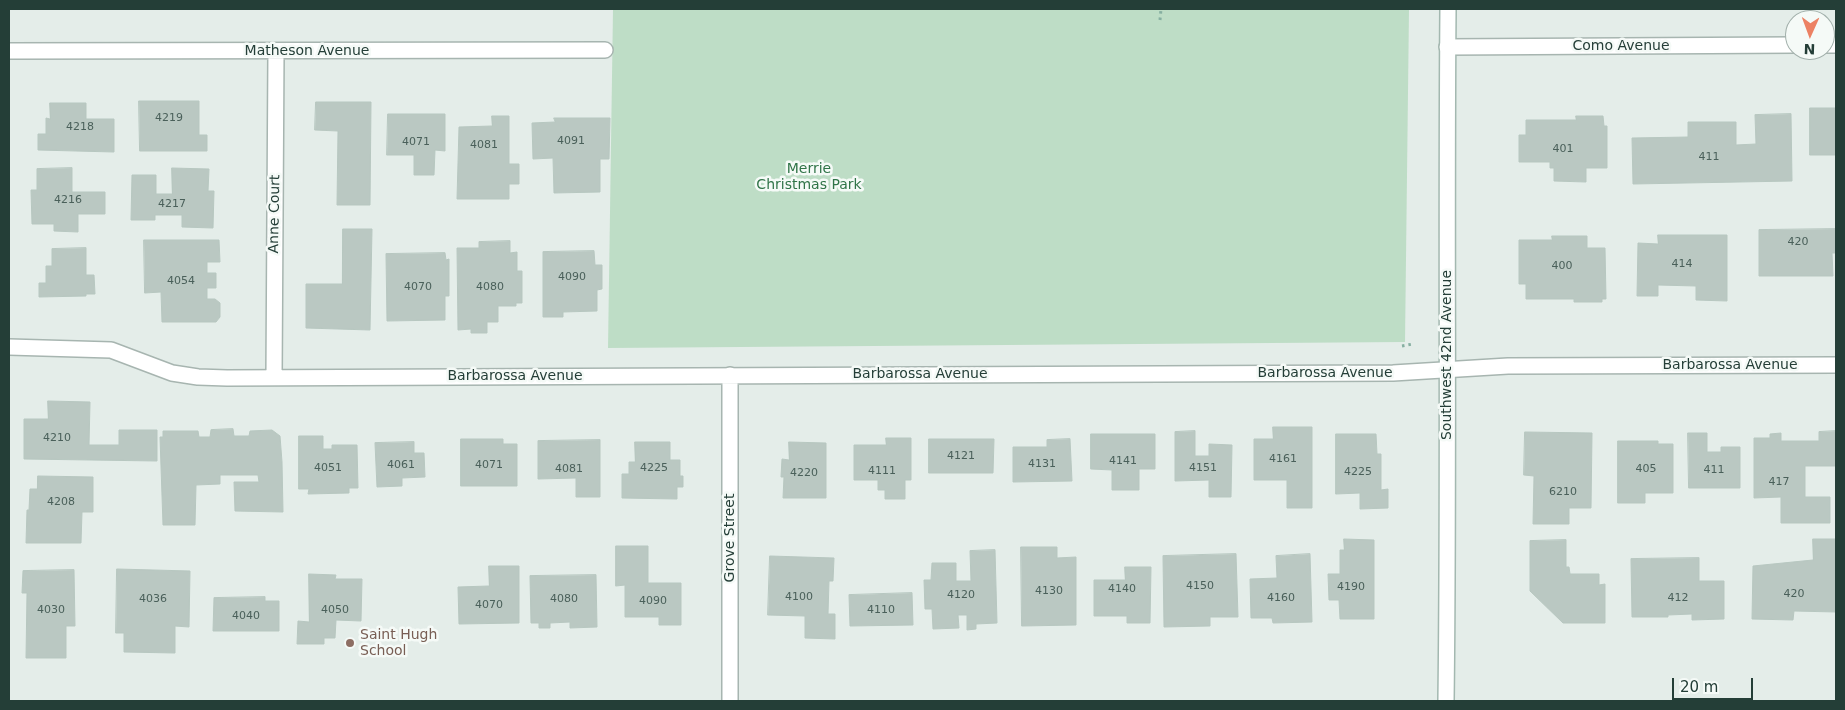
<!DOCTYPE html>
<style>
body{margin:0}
#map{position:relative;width:1845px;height:710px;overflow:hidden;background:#e4ede9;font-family:"DejaVu Sans",sans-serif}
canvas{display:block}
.frame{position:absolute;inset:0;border:10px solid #243e37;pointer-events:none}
.north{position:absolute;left:1785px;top:10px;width:50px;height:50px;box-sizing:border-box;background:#f5faf7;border:1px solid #a1afaa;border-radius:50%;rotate:182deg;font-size:14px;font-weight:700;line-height:20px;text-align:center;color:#243e37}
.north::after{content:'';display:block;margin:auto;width:18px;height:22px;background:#ec8163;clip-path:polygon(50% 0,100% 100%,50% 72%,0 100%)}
.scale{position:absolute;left:1672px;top:678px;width:81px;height:22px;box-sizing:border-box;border:2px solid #243e37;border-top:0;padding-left:6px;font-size:15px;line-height:18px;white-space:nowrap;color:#243e37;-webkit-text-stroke:4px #f5faf7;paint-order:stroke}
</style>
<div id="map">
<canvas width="1845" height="710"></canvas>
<div class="frame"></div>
<div class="north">N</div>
<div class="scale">20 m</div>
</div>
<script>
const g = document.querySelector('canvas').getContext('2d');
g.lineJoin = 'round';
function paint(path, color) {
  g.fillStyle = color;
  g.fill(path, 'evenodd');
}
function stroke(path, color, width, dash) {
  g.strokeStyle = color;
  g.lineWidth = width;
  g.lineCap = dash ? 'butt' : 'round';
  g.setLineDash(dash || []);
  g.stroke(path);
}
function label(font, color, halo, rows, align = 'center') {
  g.font = font + ' "DejaVu Sans",sans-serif';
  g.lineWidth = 5;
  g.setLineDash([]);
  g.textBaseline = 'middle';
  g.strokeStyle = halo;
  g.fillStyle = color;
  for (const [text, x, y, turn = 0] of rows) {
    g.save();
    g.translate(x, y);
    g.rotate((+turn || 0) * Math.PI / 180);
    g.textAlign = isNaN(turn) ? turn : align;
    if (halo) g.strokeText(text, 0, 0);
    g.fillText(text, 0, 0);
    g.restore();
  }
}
paint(new Path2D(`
 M613,9H1409L1405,342L608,348Z`), '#beddc6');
const building = new Path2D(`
 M139,101H199V135H207V151H140Z
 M316,102H371L370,205H337L338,131L315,130Z
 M50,103H86V119H114V152L38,150V134H46V118L50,119Z
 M1810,108H1836V155H1810Z
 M388,114H445V151L435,150L434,175H414V155H387Z
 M1791,114L1792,181L1633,184L1632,138L1688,137V122H1736V145L1756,144L1755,115Z
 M492,116H509V164H519V184H509V199H457L459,127L492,126Z
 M1576,116H1603L1604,126H1607V168H1586V182L1554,181V168H1550V162H1519V135H1526V120H1576Z
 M554,118H610L609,159H600V192L554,193L553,158L533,159L532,123L555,122Z
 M72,168V192H105V214H78V232L54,231V224H32L31,190H37V169Z
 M172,168L209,169L208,191H214L213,228L182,227V215H155V220H131L132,175H156V194H172Z
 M343,229H372L370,330L306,328V284H342Z
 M1836,229V253H1832L1833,276H1759V230Z
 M1658,235H1727V301L1696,300V286L1658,285V296H1637L1638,243L1658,244Z
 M1552,236H1587V248H1605L1606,299H1602V302H1574V299H1526V284H1519V240H1552Z
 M144,240H219L220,262H207V273H216V288H207V299H215L220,303V317L216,322H162L161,292L145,293Z
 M510,241V253L517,252V271H522V303H516V306H498V322H487V333H471V329L458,330L457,248H479V242Z
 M86,248V275H94L95,294H86V296L39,297V283H46V266H52V249Z
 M594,251L595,265H602V289L597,290V311L563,312V317H543V252Z
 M445,253L446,260L449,259V296H445V320L387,321L386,254Z
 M48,401L90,402L89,445H119V430H157V461L24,459V419H48Z
 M1273,427H1312V508H1287V480H1254V439H1273Z
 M233,429L234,436H249L250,431L272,430L280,436L282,462L283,512L235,511L234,482H259L258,475H220V484L196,485L195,525H163L160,437H163V431H198L199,437H210L211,430Z
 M1195,431V456H1209V444L1232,445L1231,497H1209V480L1175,481V432Z
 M1836,431V466H1805V497H1830V523H1781V497L1754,498V438H1770V434L1781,433V441H1819V432Z
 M1525,432L1592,433L1591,508H1569V524H1533L1534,476L1524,475Z
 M1688,433H1707V452H1721V447H1740V488H1689Z
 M1091,434H1155V469H1139V490H1112V470L1091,469Z
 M1336,434H1376L1377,454H1381V490L1388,489V508L1360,509V493L1336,494Z
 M299,436H323V449H332V445H357L358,488H349V493L308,494L309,489H299Z
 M886,438H911V480H905V499H885V490H878V480H854V445H886Z
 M461,439H503V444H517V486H461Z
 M929,439H994L993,473H929Z
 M1070,439L1072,481L1013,482V447H1047V440Z
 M600,440V497H576V478L538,479V441Z
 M1618,441H1658V444H1673V493H1645V503H1618Z
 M414,442V453H424L425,477L402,478V486L377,487L375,443Z
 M635,442H670V460H680V476H683V487H677V499L622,498V474H629V462H635Z
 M789,442L826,443V498H783L784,477H781L782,459L789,460Z
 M38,476L93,477V512H82L81,543H26L27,510H29L30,489H37Z
 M1344,539L1374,540V619H1340L1339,600H1329L1328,574H1340V550H1344Z
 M1813,539H1836V612L1794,611L1793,620L1752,619L1753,566L1813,560Z
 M1566,540V567H1569L1570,574H1599V585L1605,584V623H1563L1530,591V541Z
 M616,546H648V583H681V625H659V617H625V585L616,586Z
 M1021,547H1057V558L1076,557V625L1022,626Z
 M995,550L997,623L976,624V629L967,630V615H958L959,628L933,629L932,609H925L924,580H931L932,563H956V581H971L970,551Z
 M1236,554L1238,617H1210V626L1164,627L1163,556Z
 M1310,554L1312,622L1273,623L1272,618H1251L1250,579L1277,578L1276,556Z
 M770,556L834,558L833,581H829L828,614H835V639L805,638V616L768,615Z
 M1699,558V581H1724V619L1692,620V614L1668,615V617H1632L1631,559Z
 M489,566H519V623L459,624L458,587L489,586Z
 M1125,567H1151L1150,623H1127V616H1094V580H1125Z
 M117,569L190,571L189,627L175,626V653L124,652V633H116Z
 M74,570L75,626H66V658H26L27,593H22L23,571Z
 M309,574L336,575L335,579H362L361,621L336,620L335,638H324V644H297L298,621L309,622Z
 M596,575L597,627L570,628V622L550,623V628H539V623H531L530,576Z
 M912,593L913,625L850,626L849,595Z
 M265,597V601H279V631H213L214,598Z`);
paint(building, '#bac8c2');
stroke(building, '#b7c7c0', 1);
const minor = new Path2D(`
 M1825,45H1836
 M1447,47L1795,45
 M9,51L605,50
 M9,347L111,350L172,373L198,377L227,378L1393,373L1508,366L1836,365
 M274,377L276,51
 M730,701V375`);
const secondary = new Path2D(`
 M1446,701C1449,470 1446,240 1448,9`);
stroke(minor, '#a7b5b0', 18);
stroke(secondary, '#a3b8b0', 18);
stroke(new Path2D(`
 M1160,20L1161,9
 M1402,346L1413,344`), '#86afa1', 3, [2.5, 4]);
stroke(minor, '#fff', 15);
stroke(secondary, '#fff', 15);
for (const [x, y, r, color] of [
 [350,643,5,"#8d6e63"]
]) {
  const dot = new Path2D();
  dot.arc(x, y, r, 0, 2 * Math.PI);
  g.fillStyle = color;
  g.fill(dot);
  stroke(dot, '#f5faf7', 2);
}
label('11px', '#4a605a', null, [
 ["4219",169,118],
 ["4218",80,127],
 ["4091",571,141],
 ["4071",416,142],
 ["4081",484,145],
 ["401",1563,149],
 ["411",1709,157],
 ["4216",68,200],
 ["4217",172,204],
 ["420",1798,242],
 ["414",1682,264],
 ["400",1562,266],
 ["4090",572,277],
 ["4054",181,281],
 ["4070",418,287],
 ["4080",490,287],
 ["4210",57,438],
 ["4121",961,456],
 ["4161",1283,459],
 ["4141",1123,461],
 ["4131",1042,464],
 ["4061",401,465],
 ["4071",489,465],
 ["4051",328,468],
 ["4225",654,468],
 ["4151",1203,468],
 ["4081",569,469],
 ["405",1646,469],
 ["411",1714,470],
 ["4111",882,471],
 ["4225",1358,472],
 ["4220",804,473],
 ["417",1779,482],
 ["6210",1563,492],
 ["4208",61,502],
 ["4150",1200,586],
 ["4190",1351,587],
 ["4140",1122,589],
 ["4130",1049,591],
 ["420",1794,594],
 ["4120",961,595],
 ["4100",799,597],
 ["4160",1281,598],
 ["412",1678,598],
 ["4036",153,599],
 ["4080",564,599],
 ["4090",653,601],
 ["4070",489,605],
 ["4030",51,610],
 ["4050",335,610],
 ["4110",881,610],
 ["4040",246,616]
]);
label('14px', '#243e37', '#f5faf7', [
 ["Como Avenue",1621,46],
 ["Matheson Avenue",307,51],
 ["Anne Court",275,214,-89],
 ["Southwest 42nd Avenue",1447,355,-90],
 ["Barbarossa Avenue",1730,365],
 ["Barbarossa Avenue",1325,373],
 ["Barbarossa Avenue",920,374],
 ["Barbarossa Avenue",515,376],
 ["Grove Street",730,538,-90]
]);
label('14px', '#307448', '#f5faf7', [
 ["Merrie",809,169],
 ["Christmas Park",809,185]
]);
label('14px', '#785e54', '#f5faf7', [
 ["Saint Hugh",360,635],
 ["School",360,651]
], 'left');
</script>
